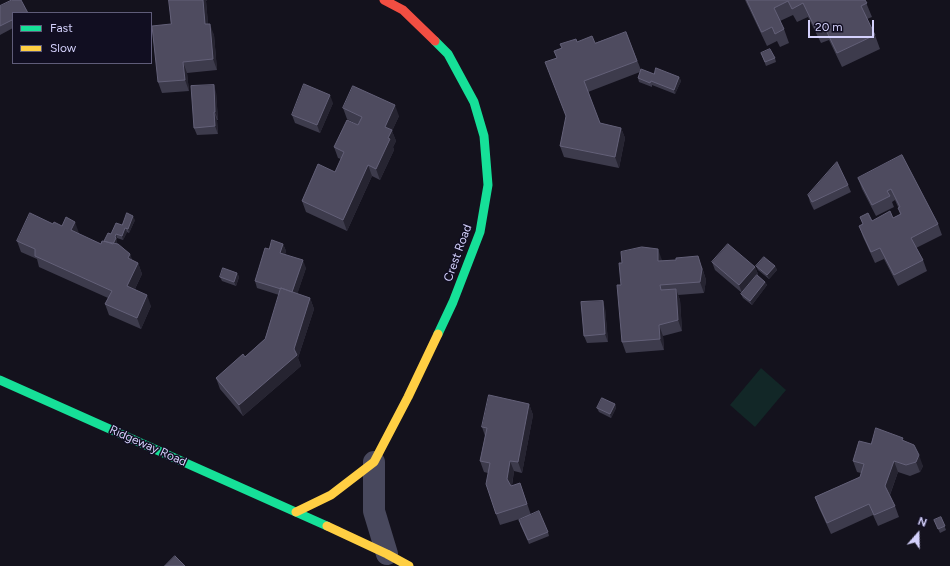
<!DOCTYPE html>
<style>
body{margin:0}
#map{position:relative;width:950px;height:566px;overflow:hidden;background:#14121d;font-family:Figtree,sans-serif}
canvas{display:block}
.legend{position:absolute;left:12px;top:12px;width:140px;height:52px;box-sizing:border-box;background:#110e21;border:1px solid #5f5c79;margin:0;padding:5px 7px;list-style:none;font-size:12px;color:#d4d1fc}
.legend li{display:flex;align-items:center;gap:8px;height:20px}
.legend b{width:20px;border:1px solid #5f5c79}
.north{position:absolute;left:898px;top:514px;width:40px;height:40px;-webkit-text-stroke:3px #110e21;paint-order:stroke;rotate:20deg;font-size:11px;font-weight:700;line-height:16px;text-align:center;color:#d4d1fc}
.north::after{content:'';display:block;margin:auto;width:14px;height:18px;background:#d4d1fc;clip-path:polygon(50% 0,100% 100%,50% 72%,0 100%)}
.scale{position:absolute;left:808px;top:20px;width:66px;height:18px;box-sizing:border-box;border:2px solid #d4d1fc;border-top:0;padding-left:5px;font-size:12px;line-height:14px;white-space:nowrap;color:#d4d1fc;-webkit-text-stroke:3px #110e21;paint-order:stroke}
</style>
<div id="map">
<canvas width="950" height="566"></canvas>
<ul class="legend">
<li><b style="height:5px;background:#16e098"></b>Fast</li>
<li><b style="height:5px;background:#ffcf43"></b>Slow</li>
</ul>
<div class="north">N</div>
<div class="scale">20 m</div>
</div>
<script>
const g = document.querySelector('canvas').getContext('2d');
g.lineJoin = 'round';
function paint(path, color) {
  g.fillStyle = color;
  g.fill(path, 'evenodd');
}
function stroke(path, color, width, dash) {
  g.strokeStyle = color;
  g.lineWidth = width;
  g.lineCap = dash ? 'butt' : 'round';
  g.setLineDash(dash || []);
  g.stroke(path);
}
function label(font, color, halo, rows, align = 'center') {
  g.font = font + ' Figtree,sans-serif';
  g.lineWidth = 3;
  g.setLineDash([]);
  g.textBaseline = 'middle';
  g.strokeStyle = halo;
  g.fillStyle = color;
  for (const [text, x, y, turn = 0] of rows) {
    g.save();
    g.translate(x, y);
    g.rotate((+turn || 0) * Math.PI / 180);
    g.textAlign = isNaN(turn) ? turn : align;
    if (halo) g.strokeText(text, 0, 0);
    g.fillText(text, 0, 0);
    g.restore();
  }
}
paint(new Path2D(`
 M761,368L786,390L755,427L730,405Z`), '#122727');
stroke(new Path2D(`
 M374,462V511L387,554`), '#48485d', 22);
stroke(new Path2D(`
 M435,41L448,54L474,102L484,136L488,185L480,232L453,302L438,334
 M0,380L327,526`), '#16e098', 9);
stroke(new Path2D(`
 M296,512L331,495L374,462L408,397L438,334
 M327,526L387,554L409,566`), '#ffcf43', 9);
stroke(new Path2D(`
 M384,0L403,10L435,41`), '#f24e42', 9);
paint(new Path2D(`
 M169,0H207L206,1L208,24L214,35L217,70L187,73L189,91L162,93L158,82L171,24Z
 M745,0H865L872,17L867,19L875,35L880,49L842,67L829,40L821,43L808,17L797,22L793,15L780,21L784,29L789,43L780,47L777,41L767,46Z
 M0,6L13,13V28L0,35Z
 M626,32L641,70L654,74L679,77L681,81L675,94L652,85V87L639,82L638,78L640,72L588,92L600,123L621,128L625,138L619,168L564,157L560,146L566,117L557,58L577,42L595,43Z
 M761,53L775,58L776,62L766,66Z
 M216,92L218,120H217L218,134L197,135L194,128Z
 M333,103L320,133L295,123L292,115Z
 M343,108L399,116L392,131L396,141L393,147L394,150L380,180L372,176L347,231L306,212L302,201L335,172L341,159L338,158L334,147L358,125L347,119Z
 M902,155L938,224L942,235L916,248L923,260L927,271L898,286L884,259L875,263L863,237L859,226L863,224L860,217L872,221L893,218L900,214L898,207L895,200L892,202L894,207L876,216L862,189L858,178Z
 M848,185L851,192L814,210L810,202L808,195Z
 M135,220L129,233L127,232L123,240L117,238V242L116,244L130,254L132,260L138,263L142,274L135,289L151,306L141,329L109,315L105,304L108,298L39,267L37,259L21,252L17,241L53,224L62,226L79,233L78,234L101,244L104,242L111,234L122,225Z
 M283,244L286,251L285,254L306,268L297,294L310,298L314,309L298,358L301,366L243,416L220,389L216,378L245,357L265,339L279,295L257,288L255,281L269,249Z
 M662,260V261L702,267L706,280L704,293L678,295L680,300L682,331L663,336L664,350L626,353L622,342Z
 M712,262L755,267L758,274L757,275L765,282L767,285L752,305L743,298L741,294L742,293L715,270Z
 M756,266H775L777,270L769,279L758,270Z
 M237,273L239,277L236,286L222,281L220,277Z
 M605,308L608,342L587,343L584,336Z
 M529,404L533,415L522,473L514,471L512,486L520,483L531,515L548,532L549,536L529,544L520,524L526,517L500,525L496,514L488,473L484,472L480,461L485,436L482,427Z
 M615,404L616,408L611,418L599,412L597,408Z
 M904,441L923,466L920,472L910,476L898,472L890,495L895,506L899,517L878,526L873,515L831,534L819,508L815,497L860,477L861,473L857,472L853,461L871,444Z
 M941,517L946,530L940,533L934,520Z`), '#3d3b4c');
paint(new Path2D(`
 M203,0H207L206,1L209,35L205,24Z
 M210,24L214,35L217,70L213,59Z
 M183,62L187,73L189,91L185,80Z
 M679,77L681,81L675,94L674,90Z
 M214,85L216,92L218,120L215,112Z
 M330,95L333,103L320,133L317,125Z
 M395,105L399,116L392,131L396,141L393,147L394,150L380,180L376,169L385,127Z
 M214,112L217,120L218,134L215,126Z
 M621,128L625,138L619,168L615,157Z
 M368,165L372,176L347,231L343,220Z
 M133,216L135,220L129,233L128,229Z
 M75,222L79,233L75,241L71,230Z
 M125,228L127,232L123,240L122,236Z
 M116,234L117,238V242L114,249L113,245L115,237Z
 M283,244L286,251L283,260L280,253Z
 M658,249L662,260V272L658,261Z
 M130,254L134,265L128,258Z
 M698,256L706,280L704,293L700,282Z
 M303,260L306,268L295,301L292,293Z
 M138,263L142,274L131,297L127,286Z
 M775,266L777,270L769,279L767,275Z
 M755,267L758,274L742,293L739,285Z
 M237,273L239,277L236,286L234,282Z
 M765,282L767,285L752,305L750,301Z
 M676,289L680,300L682,331L678,320Z
 M147,295L151,306L141,329L137,318Z
 M310,298L314,309L298,358L301,366L243,416L239,405L294,349Z
 M603,301L605,308L608,342L605,334Z
 M659,325L663,336L664,350L660,339Z
 M529,404L533,415L522,473L518,462Z
 M615,404L616,408L611,418L610,414Z
 M919,455L923,466L920,472L916,462Z
 M510,461L514,471L511,490L507,479Z
 M894,461L898,472L889,497L885,486Z`), '#262431');
const building = new Path2D(`
 M12,0H21L28,13H13V22L12,20L0,26V6Z
 M169,0H203L205,24H210L213,59L183,62L185,80L158,82L152,26L171,24Z
 M747,0H865L867,3L861,6L875,35L837,53L824,26L816,30L803,3L792,9L788,1L774,8L784,29L775,34L772,27L762,32Z
 M626,32L637,61L584,81L600,123L621,128L615,157L560,146L566,116L545,62L557,58L554,51L562,48L560,44L576,39L577,42L592,36L595,43Z
 M770,49L775,58L765,62L761,53Z
 M656,68L679,77L674,90L651,81L650,83L638,78L641,69L654,74Z
 M304,84L330,95L317,125L292,115Z
 M214,85L215,112H214L215,126L194,128L191,86Z
 M353,86L395,105L385,127L392,130L388,138L390,139L376,169L368,165L343,220L302,201L318,164L335,172L344,152L334,147L347,120L358,125L362,117L343,108Z
 M902,155L938,224L911,238L923,260L894,275L880,248L871,252L859,226L863,224L860,217L868,213L872,221L890,211L893,218L901,214L898,208L900,207L891,189L887,191L890,196L872,205L858,178Z
 M837,162L848,185L812,202L808,195Z
 M30,213L53,224L54,222L62,226L66,217L75,222L71,230L101,244L102,241L118,244L130,254L128,258L138,263L127,286L147,295L137,318L105,304L112,291L35,256V249L17,241Z
 M127,213L133,216L128,229L125,228L122,236L116,234L115,237L116,238L113,244L104,241L108,233L111,234L116,223L122,225Z
 M272,240L283,244L280,253L303,260L292,292L281,288V289L255,281L265,248L269,249Z
 M728,244L755,267L739,285L712,262Z
 M642,247L658,249V261L676,260V258L698,256L702,269L700,282L660,285L661,290L676,289L678,320L659,325L660,339L622,342L617,285H621L619,263H622L621,252Z
 M764,257L775,266L767,275L756,266Z
 M223,268L237,273L234,282L220,277Z
 M757,275L765,282L750,301L741,294Z
 M281,288L310,298L294,349L297,355L239,405L216,378L243,354L245,357L265,339Z
 M603,301L605,334L584,336L581,302Z
 M489,395L529,404L518,462L510,461L507,479L511,486L520,483L527,504L496,514L486,484L490,463L480,461L487,428L482,427Z
 M602,398L615,404L610,414L597,408Z
 M876,428L903,438L902,440L914,445L919,455L916,462L906,465L894,461L885,486L895,506L874,515L869,504L827,523L815,497L860,477L864,464L853,461L859,441L871,444Z
 M539,511L548,532L528,540L519,520Z
 M941,517L945,526L938,529L934,520Z
 M175,556L185,566H165Z`);
paint(building, '#4e4b5f');
stroke(building, '#636078', 1);
label('12px', '#d4d1fc', '#110e21', [
 ["Crest Road",458,253,-70],
 ["Ridgeway Road",148,446,24]
]);
</script>
